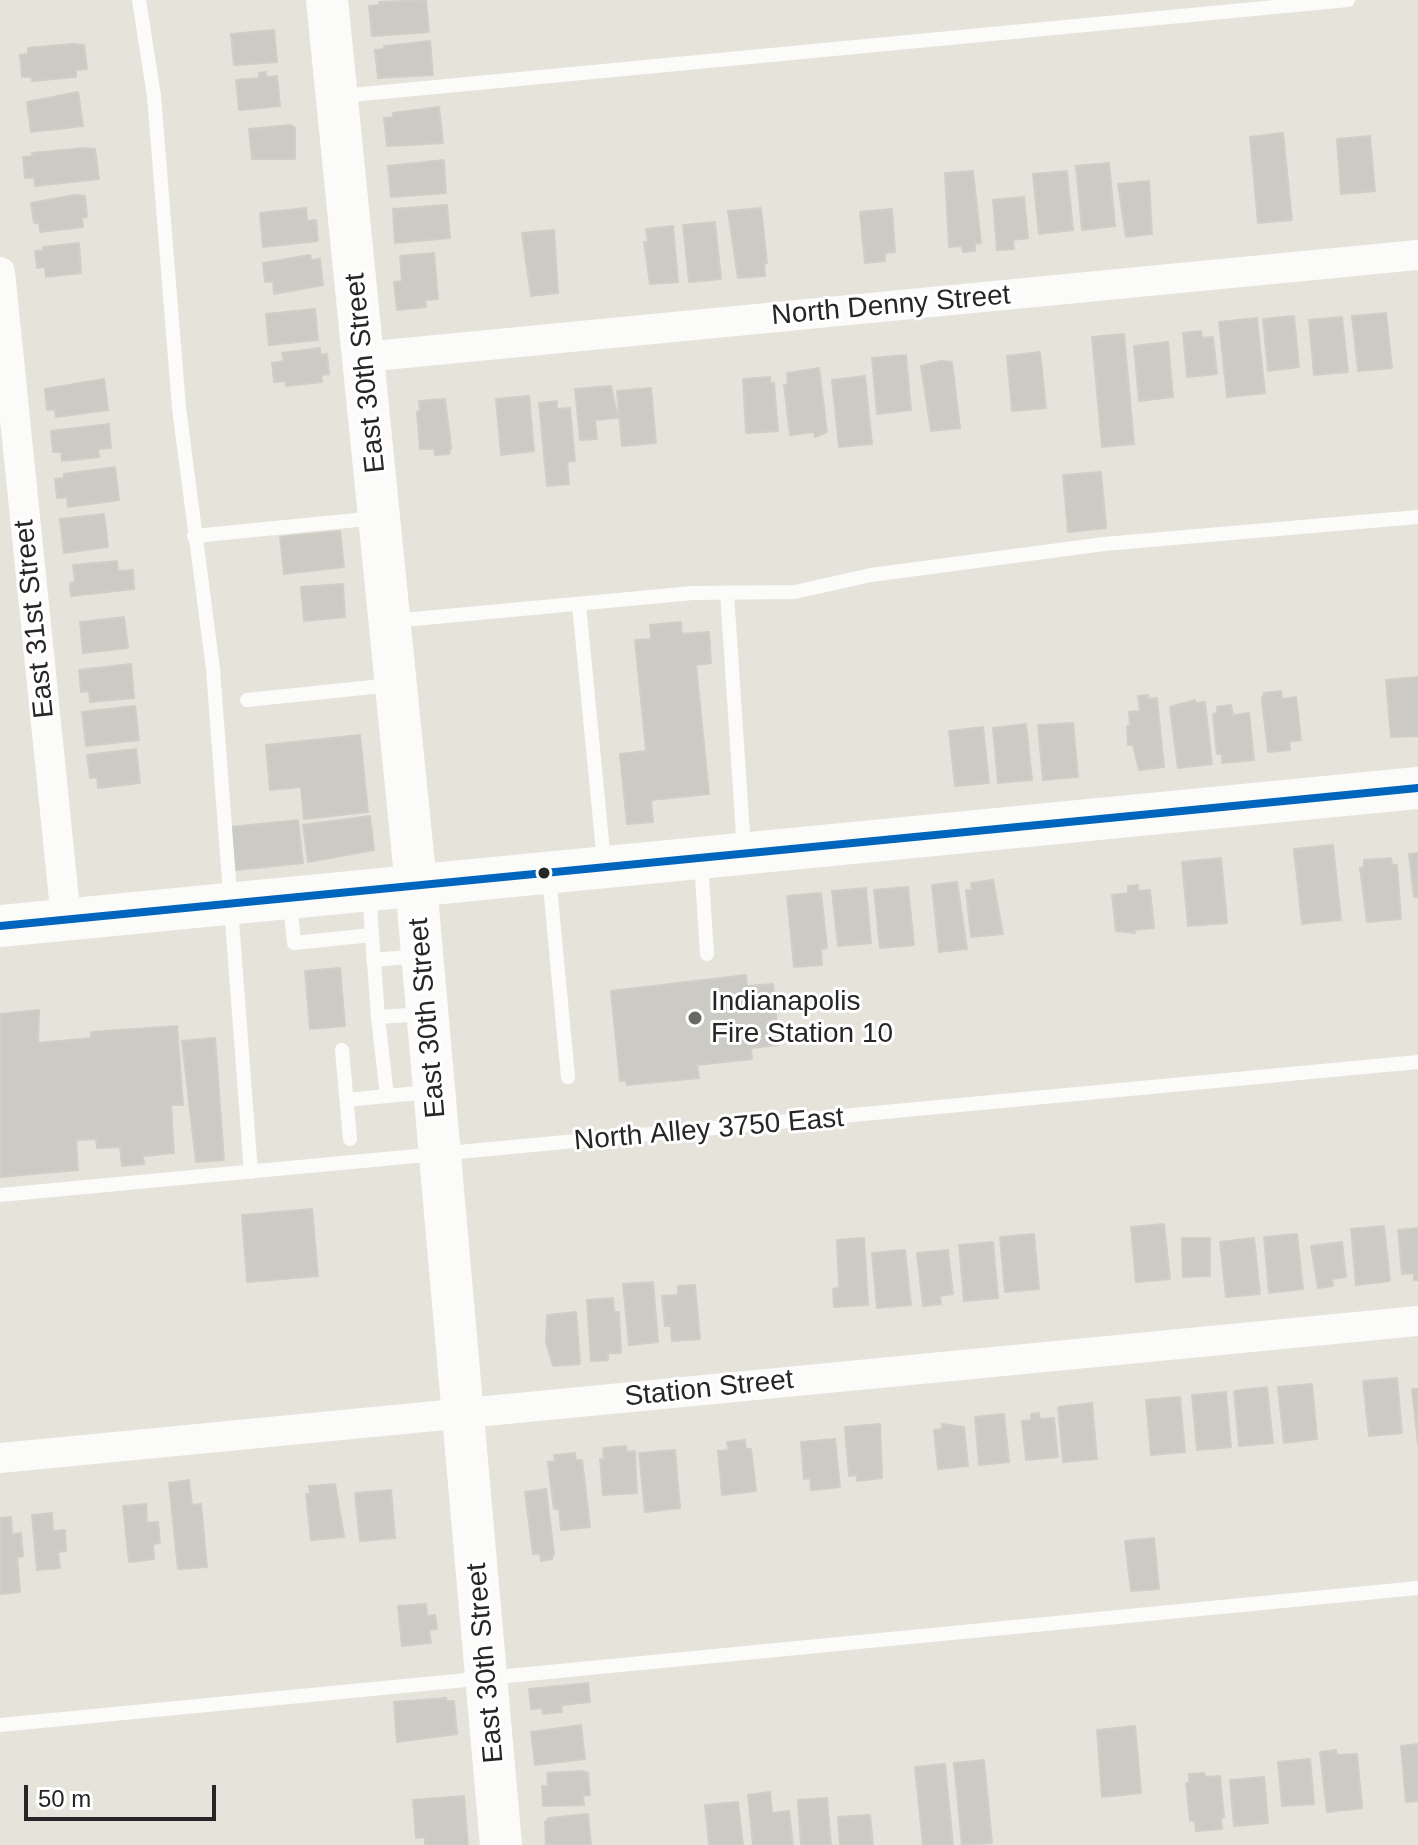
<!DOCTYPE html>
<style>
body{margin:0}
#map{position:relative;width:1418px;height:1845px;overflow:hidden;background:#e6e3db;font-family:Helvetica,sans-serif}
canvas{display:block}
.scale{position:absolute;left:24px;top:1785px;width:192px;height:36px;box-sizing:border-box;border:4px solid #262626;border-top:0;padding-left:10px;font-size:24px;line-height:28px;white-space:nowrap;color:#262626;-webkit-text-stroke:6px #fff;paint-order:stroke}
</style>
<div id="map">
<canvas width="1418" height="1845"></canvas>
<div class="scale">50 m</div>
</div>
<script>
const g = document.querySelector('canvas').getContext('2d');
g.lineJoin = 'round';
function paint(path, color) {
  g.fillStyle = color;
  g.fill(path, 'evenodd');
}
function stroke(path, color, width, dash) {
  g.strokeStyle = color;
  g.lineWidth = width;
  g.lineCap = dash ? 'butt' : 'round';
  g.setLineDash(dash || []);
  g.stroke(path);
}
function label(font, color, halo, rows, align = 'center') {
  g.font = font + ' Helvetica,sans-serif';
  g.lineWidth = 6;
  g.setLineDash([]);
  g.textBaseline = 'middle';
  g.strokeStyle = halo;
  g.fillStyle = color;
  for (const [text, x, y, turn = 0] of rows) {
    g.save();
    g.translate(x, y);
    g.rotate((+turn || 0) * Math.PI / 180);
    g.textAlign = isNaN(turn) ? turn : align;
    if (halo) g.strokeText(text, 0, 0);
    g.fillText(text, 0, 0);
    g.restore();
  }
}
const building = new Path2D(`
 M426,0L429,32L372,36L369,6L379,5V2Z
 M274,30L277,62L234,65L231,34Z
 M430,41L433,75L378,78L375,50L385,49L384,46Z
 M73,44L84,45L87,69L76,70V77L32,81V77H22L20,55L28,54V48Z
 M266,72V77L277,76L280,106L239,110L236,80L259,78V73Z
 M78,92L83,126L31,132L27,102Z
 M439,107L443,143L387,146L384,118L393,117V113Z
 M291,125L295,128V159H252L249,129Z
 M1283,133L1292,220L1258,223L1250,137Z
 M1370,136L1375,191L1341,194L1337,139Z
 M84,148L95,149L99,179L35,186L34,177L25,178L23,157L33,156L32,153Z
 M444,160L446,193L391,197L388,166Z
 M1109,163L1115,226L1082,230L1076,166Z
 M973,171L981,243L975,244V251L963,252L962,246L949,247L945,173Z
 M1067,171L1073,230L1039,234L1033,174Z
 M1149,181L1152,234L1126,237L1118,184Z
 M74,195L85,196L87,217L82,218L83,227L40,232L39,223H34L31,203Z
 M1024,197L1028,238L1013,240L1014,249L997,250L993,200Z
 M447,205L450,238L395,243L393,209Z
 M306,208L307,221L316,220L318,241L263,247L260,213Z
 M761,208L767,263L764,264L765,276L738,278L728,211Z
 M892,209L895,252L885,253V261L865,263L860,212Z
 M715,222L721,279L689,282L683,225Z
 M673,226L678,282L650,284L644,242H648L646,229Z
 M554,230L558,293L531,296L522,233Z
 M79,243L81,273L46,277L45,267L37,268L35,251L43,250V247Z
 M434,253L438,299L425,300L426,307L397,310L394,282L402,281L400,256Z
 M310,255L311,260L320,259L323,285L274,294L273,281L265,282L263,263Z
 M315,309L318,340L269,345L266,314Z
 M1386,313L1392,368L1358,371L1352,316Z
 M1294,316L1299,367L1268,371L1263,319Z
 M1342,317L1348,372L1314,375L1309,320Z
 M1257,318L1265,393L1227,397L1219,322Z
 M1201,331L1202,338L1213,337L1217,374L1187,377L1183,333Z
 M1124,334L1134,444L1102,447L1092,337Z
 M1168,342L1173,397L1139,401L1134,346Z
 M320,348V355L327,354L329,374L321,375L322,382L286,386L285,381L274,382L272,363L284,361L282,353Z
 M1040,352L1046,408L1012,411L1007,356Z
 M906,355L911,410L877,414L872,358Z
 M941,361L952,362L960,428L931,431L921,366Z
 M819,368L827,432L815,437L814,432L790,435L784,385L788,384L787,373Z
 M865,376L872,444L839,447L832,380Z
 M770,377V383H774L778,431L746,433L743,379Z
 M104,379L108,410L56,417L55,409L47,410L45,389Z
 M611,386L618,418L595,420L597,439L580,440L575,389Z
 M651,388L656,443L622,446L617,391Z
 M529,396L534,451L501,455L496,399Z
 M445,399L451,447L449,454L435,455L434,449H420L417,412L420,411L419,401Z
 M557,401V409L570,408L575,461L567,462L569,484L547,486L539,403Z
 M109,424L111,448L98,449L99,457L62,461L61,452H53L51,431Z
 M115,467L119,500L68,507L67,497L57,498L55,479L64,478V474Z
 M1101,472L1106,528L1068,532L1063,475Z
 M104,514L108,547L64,553L60,519Z
 M340,531L344,567L284,574L280,537Z
 M117,561L118,571L133,570L134,589L71,596L70,583L75,582L73,565Z
 M343,584L345,617L304,621L301,587Z
 M124,617L128,648L83,653L80,622Z
 M681,622L682,634L709,632L711,663L696,665L709,794L651,800L653,822L627,824L620,754L646,751L635,640L651,639L650,625Z
 M131,664L134,698L90,702L89,691L81,692L79,670Z
 M1418,677V736L1391,737L1386,680Z
 M1281,691L1282,699L1296,697L1301,740L1289,742L1290,750L1268,752L1262,700L1264,693Z
 M1148,695V699L1157,698L1164,767L1139,770L1133,745H1128L1127,726H1130L1129,712L1140,711L1138,696Z
 M1195,700V703L1205,702L1212,764L1178,768L1170,707Z
 M1231,705L1233,715L1249,713L1254,760L1222,763V754H1217L1213,714L1217,713V707Z
 M135,706L139,740L86,746L82,712Z
 M1073,723L1078,777L1043,780L1038,725Z
 M1026,724L1032,780L998,783L993,728Z
 M983,727L989,783L955,786L949,731Z
 M360,735L368,812L304,819L301,787L270,790L266,745Z
 M136,749L140,783L98,788L97,777L90,778L87,755Z
 M370,816L374,850L308,862L303,825Z
 M298,820L303,863L236,870L231,827Z
 M1333,845L1341,920L1302,924L1294,849Z
 M1418,853V897H1414L1409,854Z
 M1221,858L1227,923L1188,926L1182,862Z
 M1391,858L1392,865H1397L1401,919L1367,922L1360,868H1364V860Z
 M993,880L1003,934L971,937L966,890H972L971,883Z
 M957,882L967,949L939,952L932,885Z
 M1138,885L1139,891L1150,890L1154,928L1134,930L1135,933L1116,931L1112,895L1128,893V886Z
 M908,887L914,945L880,948L874,890Z
 M866,888L871,943L838,946L832,891Z
 M821,893L827,948L821,949L822,965L794,967L787,896Z
 M340,968L345,1026L310,1029L305,971Z
 M746,975L747,986L773,984L779,1045L751,1048L752,1059L697,1065L699,1078L627,1085L626,1081H620L611,991Z
 M39,1010L38,1043L91,1038V1032L177,1026L183,1105H171L174,1153L143,1156L144,1164L122,1166L120,1147L97,1148L96,1139L76,1140L78,1170L0,1177V1014Z
 M215,1038L224,1160L196,1162L182,1041Z
 M312,1209L318,1276L247,1282L242,1215Z
 M1164,1224L1170,1279L1136,1282L1131,1227Z
 M1384,1226L1390,1281L1356,1285L1351,1229Z
 M1418,1228V1280H1414V1273L1402,1274L1398,1230Z
 M1034,1234L1039,1289L1005,1292L1000,1237Z
 M1297,1234L1303,1289L1269,1293L1264,1237Z
 M864,1238L868,1305L834,1307L833,1289L839,1288L837,1240Z
 M1182,1238H1210V1276L1183,1277Z
 M1254,1238L1260,1294L1226,1297L1220,1242Z
 M993,1242L998,1298L964,1301L959,1245Z
 M1342,1242L1346,1277L1332,1279L1333,1286L1318,1288L1311,1246Z
 M905,1250L911,1305L877,1308L872,1253Z
 M948,1250L953,1294L940,1296L941,1304L923,1306L917,1253Z
 M653,1282L658,1342L629,1345L623,1284Z
 M695,1285L700,1339L672,1341L671,1326H665L662,1296L678,1295V1286Z
 M613,1298L614,1312H619L621,1353H608V1360L591,1361L587,1300Z
 M576,1312L580,1364L553,1366L546,1342L547,1315Z
 M1397,1378L1402,1433L1369,1436L1363,1381Z
 M1312,1384L1317,1439L1284,1443L1278,1387Z
 M1267,1387L1273,1443L1239,1446L1234,1391Z
 M1412,1389H1418V1444Z
 M1226,1392L1231,1447L1197,1450L1192,1395Z
 M1180,1397L1185,1452L1151,1455L1146,1400Z
 M1092,1403L1097,1459L1063,1462L1058,1407Z
 M1039,1413L1040,1419L1054,1418L1058,1457L1026,1460L1022,1421L1031,1420V1414Z
 M1004,1414L1009,1462L979,1465L975,1417Z
 M880,1424L882,1478L857,1481V1475L849,1476L845,1427Z
 M942,1424L964,1427L968,1466L938,1469L934,1430L942,1429Z
 M835,1439L840,1487L811,1490L810,1478L804,1479L801,1442Z
 M745,1440L746,1449H751L756,1491L722,1495L718,1451L728,1450L727,1442Z
 M626,1446L627,1452L635,1451L637,1493L603,1495L600,1459H604L603,1448Z
 M675,1450L680,1508L645,1512L639,1453Z
 M575,1453L576,1460H582L590,1527L561,1530L559,1509H554L548,1462L555,1461L554,1455Z
 M189,1480L192,1505L201,1504L207,1567L178,1569L169,1483Z
 M335,1484L344,1537L311,1540L306,1494H310L309,1486Z
 M546,1489L554,1553L552,1559L541,1561L540,1554H533L525,1492Z
 M391,1490L395,1538L360,1541L355,1493Z
 M146,1504L147,1523L158,1522L160,1543L153,1544L154,1559L129,1562L123,1506Z
 M52,1513L53,1531L65,1530L66,1551L58,1552L60,1568L37,1570L32,1515Z
 M11,1517L12,1534L21,1533L23,1556L17,1557L20,1592L0,1594V1518Z
 M1154,1538L1159,1589L1131,1591L1125,1541Z
 M426,1604L427,1616L435,1615L437,1629L429,1630L431,1643L402,1646L398,1606Z
 M588,1683L590,1702L561,1705L562,1712L543,1714L542,1708L531,1709L529,1689Z
 M446,1698V1701H454L457,1734L397,1742L394,1702Z
 M581,1725L585,1759L535,1765L531,1732Z
 M1135,1726L1141,1793L1102,1797L1097,1730Z
 M1418,1744V1801L1406,1802L1401,1746Z
 M1336,1750L1337,1755L1357,1754L1362,1808L1327,1812L1320,1752Z
 M1310,1759L1314,1804L1282,1806L1278,1762Z
 M984,1760L992,1843L962,1845L954,1763Z
 M945,1764L953,1845H923L915,1767Z
 M582,1771L588,1773L590,1795L583,1796L584,1805L543,1806L542,1786H548L547,1773Z
 M1204,1773L1205,1777L1220,1776L1224,1817L1221,1818L1222,1829L1196,1831L1195,1821H1190L1186,1783H1189V1774Z
 M1264,1777L1268,1823L1234,1826L1230,1780Z
 M770,1792L772,1813L789,1811L793,1845H753L748,1795Z
 M464,1796L468,1845H425V1837L416,1838L413,1800Z
 M827,1798L831,1845H801L798,1800Z
 M738,1802L743,1845H709L705,1805Z
 M588,1814L591,1845H546L545,1822L549,1818Z
 M870,1815L873,1845H840L838,1817Z`);
paint(building, '#cccac4');
stroke(building, '#d1cec7', 2);
stroke(new Path2D(`
 M139,0L154,96L179,408L213,669L251,1172
 M341,96L1348,0
 M194,536L377,518
 M727,593L744,849
 M579,604L604,862
 M393,621L693,593L795,592L871,575L1104,544L1418,517
 M247,700L392,685
 M701,862L707,954
 M549,876L568,1077
 M369,892L372,935
 M290,902L294,943L372,935L378,1017L424,1014
 M373,960L420,956
 M378,1017L387,1096L430,1092
 M342,1050L350,1139
 M347,1100L387,1096
 M0,1195L1418,1062
 M0,1725L1418,1588`), '#fbfbfa', 14);
stroke(new Path2D(`
 M0,272L66,919
 M364,357L1418,255
 M0,1458L1418,1321`), '#fbfbfa', 30);
stroke(new Path2D(`
 M327,0L416,885L501,1845
 M0,926L1418,788`), '#fbfbfa', 42);
stroke(new Path2D(`
 M0,926L1418,788`), '#0065bd', 8);
for (const [x, y, r, color] of [
 [544,873,7,"#262626"],
 [695,1018,8,"#696865"]
]) {
  const dot = new Path2D();
  dot.arc(x, y, r, 0, 2 * Math.PI);
  g.fillStyle = color;
  g.fill(dot);
  stroke(dot, '#fff', 3);
}
label('28px', '#262626', '#fff', [
 ["North Denny Street",891,306,-5],
 ["East 30th Street",366,373,-96],
 ["East 31st Street",35,619,-96],
 ["East 30th Street",428,1018,-95],
 ["North Alley 3750 East",709,1130,-5],
 ["Station Street",709,1389,-6],
 ["East 30th Street",486,1663,-95]
]);
label('28px', '#262626', '#fff', [
 ["Indianapolis",711,1002],
 ["Fire Station 10",711,1034]
], 'left');
</script>
